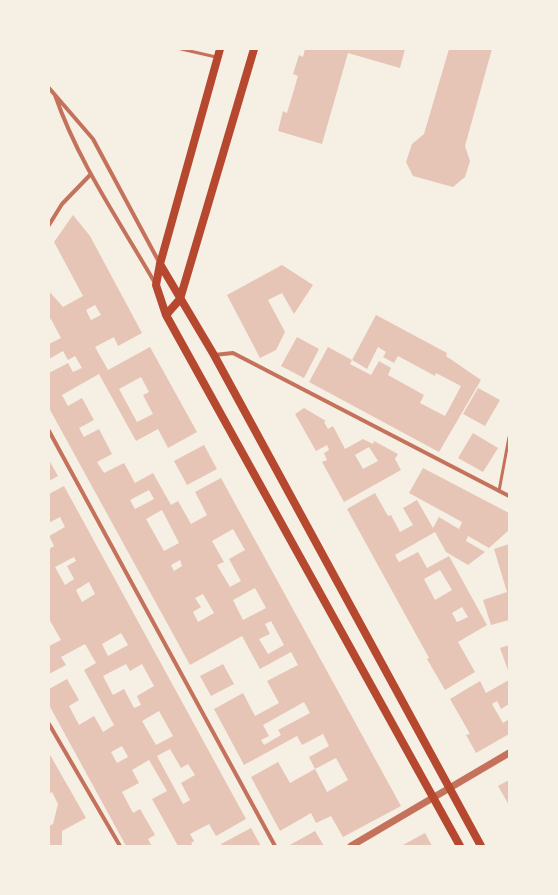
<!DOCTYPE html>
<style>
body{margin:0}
#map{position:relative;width:558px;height:895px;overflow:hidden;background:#f6efe4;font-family:"Open Sans",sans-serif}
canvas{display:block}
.frame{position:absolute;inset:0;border:50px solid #f6efe4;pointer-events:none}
</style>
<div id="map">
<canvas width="558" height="895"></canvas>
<div class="frame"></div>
</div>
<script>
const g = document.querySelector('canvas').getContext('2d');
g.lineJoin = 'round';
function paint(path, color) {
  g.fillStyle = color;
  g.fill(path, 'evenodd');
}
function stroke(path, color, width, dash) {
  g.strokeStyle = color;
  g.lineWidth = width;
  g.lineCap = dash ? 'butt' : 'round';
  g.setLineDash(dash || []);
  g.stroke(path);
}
paint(new Path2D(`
 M305,49H405L400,68L348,53L322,144L278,131L283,111L287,113L298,76L293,74L299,55L303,57Z
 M449,49H492L465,146L470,161L465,177L453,187L413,176L406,162L412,144L424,134Z
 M73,215L90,236L142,333L118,346L114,337L95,347L108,370L150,347L197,432L168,448L158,429L136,441L99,374L62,395L68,406L82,398L94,420L79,428L84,437L99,429L112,454L97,462L104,473L124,463L135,483L153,473L171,505L178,501L191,524L207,515L195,492L221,478L401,806L343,837L331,816L316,823L311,813L280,831L251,777L278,762L290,783L315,769L327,792L348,780L336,758L315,769L309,757L329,746L323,734L302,745L297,736L244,765L214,709L243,693L255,716L279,703L267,681L298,665L291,652L260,669L242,636L190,665L49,408V373L68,363L73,372L82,368L75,356L68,360L63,351L49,359V344L61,338L51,319L49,320V291L63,307L83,296L54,242ZM95,305L101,315L91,320L86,310ZM141,377L149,392L143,395L153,414L137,422L119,389ZM149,490L154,499L135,509L130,500ZM162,510L179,543L164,551L146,519ZM233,529L245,550L229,559L241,581L230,587L217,565L224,562L212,541ZM180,560L182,566L174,571L171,565ZM255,588L266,608L243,620L233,600ZM203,594L214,613L198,622L193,612L201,607L195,598ZM271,621L284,645L268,654L259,639L270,634L265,624ZM304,702L310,713L278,730L281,735L264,745L261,740L269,736L263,725Z
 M282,265L313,285L294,314L282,293L268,300L285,332L276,350L260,358L227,295Z
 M376,315L447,353L446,356L481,380L439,452L309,382L328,347L352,360L350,364L371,375L379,361L391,368L388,375L424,395L420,403L445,416L461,386L436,373L435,376L398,356L394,363L383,357L386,352L378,347L367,369L352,360Z
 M297,337L319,349L304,378L281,366Z
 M478,388L500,400L485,426L463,414Z
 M304,408L326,421L324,422L328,429L333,426L345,449L363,439L373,444L374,441L398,454L395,459L401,470L344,502L322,462L327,460L324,453L329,450L327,445L316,451L295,414ZM369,447L378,461L363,469L355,455Z
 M473,433L498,448L483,472L458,458Z
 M204,445L217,469L187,485L174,461Z
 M49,460L58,476L49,481Z
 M423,468L509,513V530L489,548L468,536L466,541L485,552L468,565L446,552L435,532L395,555L399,562L418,552L427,568L449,556L487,625L458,642L475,672L445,690L427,659L429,658L347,509L375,493L388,516L391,515L400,532L413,525L403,508L417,500L433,528L439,517L459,529L462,522L409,493ZM440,570L452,590L435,600L424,579ZM462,607L468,617L457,622L452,613Z
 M64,486L246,819L216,836L209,824L190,834L194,841L191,843L193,846H178L152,799L167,791L149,760L132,770L139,783L122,792L133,813L140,809L155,835L148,839L152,846H126L49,705V689L67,679L79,700L69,706L79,725L94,716L103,732L114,725L84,670L96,663L85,644L61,657L66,665L49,674V646L61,640L49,619V549L54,546L49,536L65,527L60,517L49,523V494ZM74,557L76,561L67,566L74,579L65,585L55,567ZM89,582L95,594L82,602L76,590ZM121,633L128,645L108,656L102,644ZM126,664L130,671L142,664L154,686L137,696L141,705L134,708L124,689L113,695L103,676ZM159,711L173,736L156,745L142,721ZM122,746L128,757L117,763L111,752ZM170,749L181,768L188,764L195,775L181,783L190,800L183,804L157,756Z
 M509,544V620L491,625L483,600L507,592L494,549Z
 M509,645V673L500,648Z
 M223,664L234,684L211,696L200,676Z
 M509,680V704L501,709L497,701L492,704L503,723L509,719V734L476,753L466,735L470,734L450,699L480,681L486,693Z
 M49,753L86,818L62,831V846H49V826L53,824L58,804L52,792L49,794Z
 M509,780V805L498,786Z
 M251,828L261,846H222L221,844Z
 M315,831L324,846H288Z
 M425,833L432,846H401Z`), '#e6c5b7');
stroke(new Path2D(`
 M181,49L216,57
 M499,491L509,437`), '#c5725c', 3);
stroke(new Path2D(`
 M49,88L93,139L159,262
 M55,95C78,162 120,222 155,283
 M49,225L62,204L91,174
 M214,355L233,353L509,496
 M49,431L275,846
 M49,724L120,846`), '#c5725c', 4);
stroke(new Path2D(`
 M351,846L509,753`), '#c5725c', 7);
stroke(new Path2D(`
 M220,49L160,264L156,285L166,315L460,846
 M160,264L214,355L481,846
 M166,315L180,299L254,49`), '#b5482f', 8);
</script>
